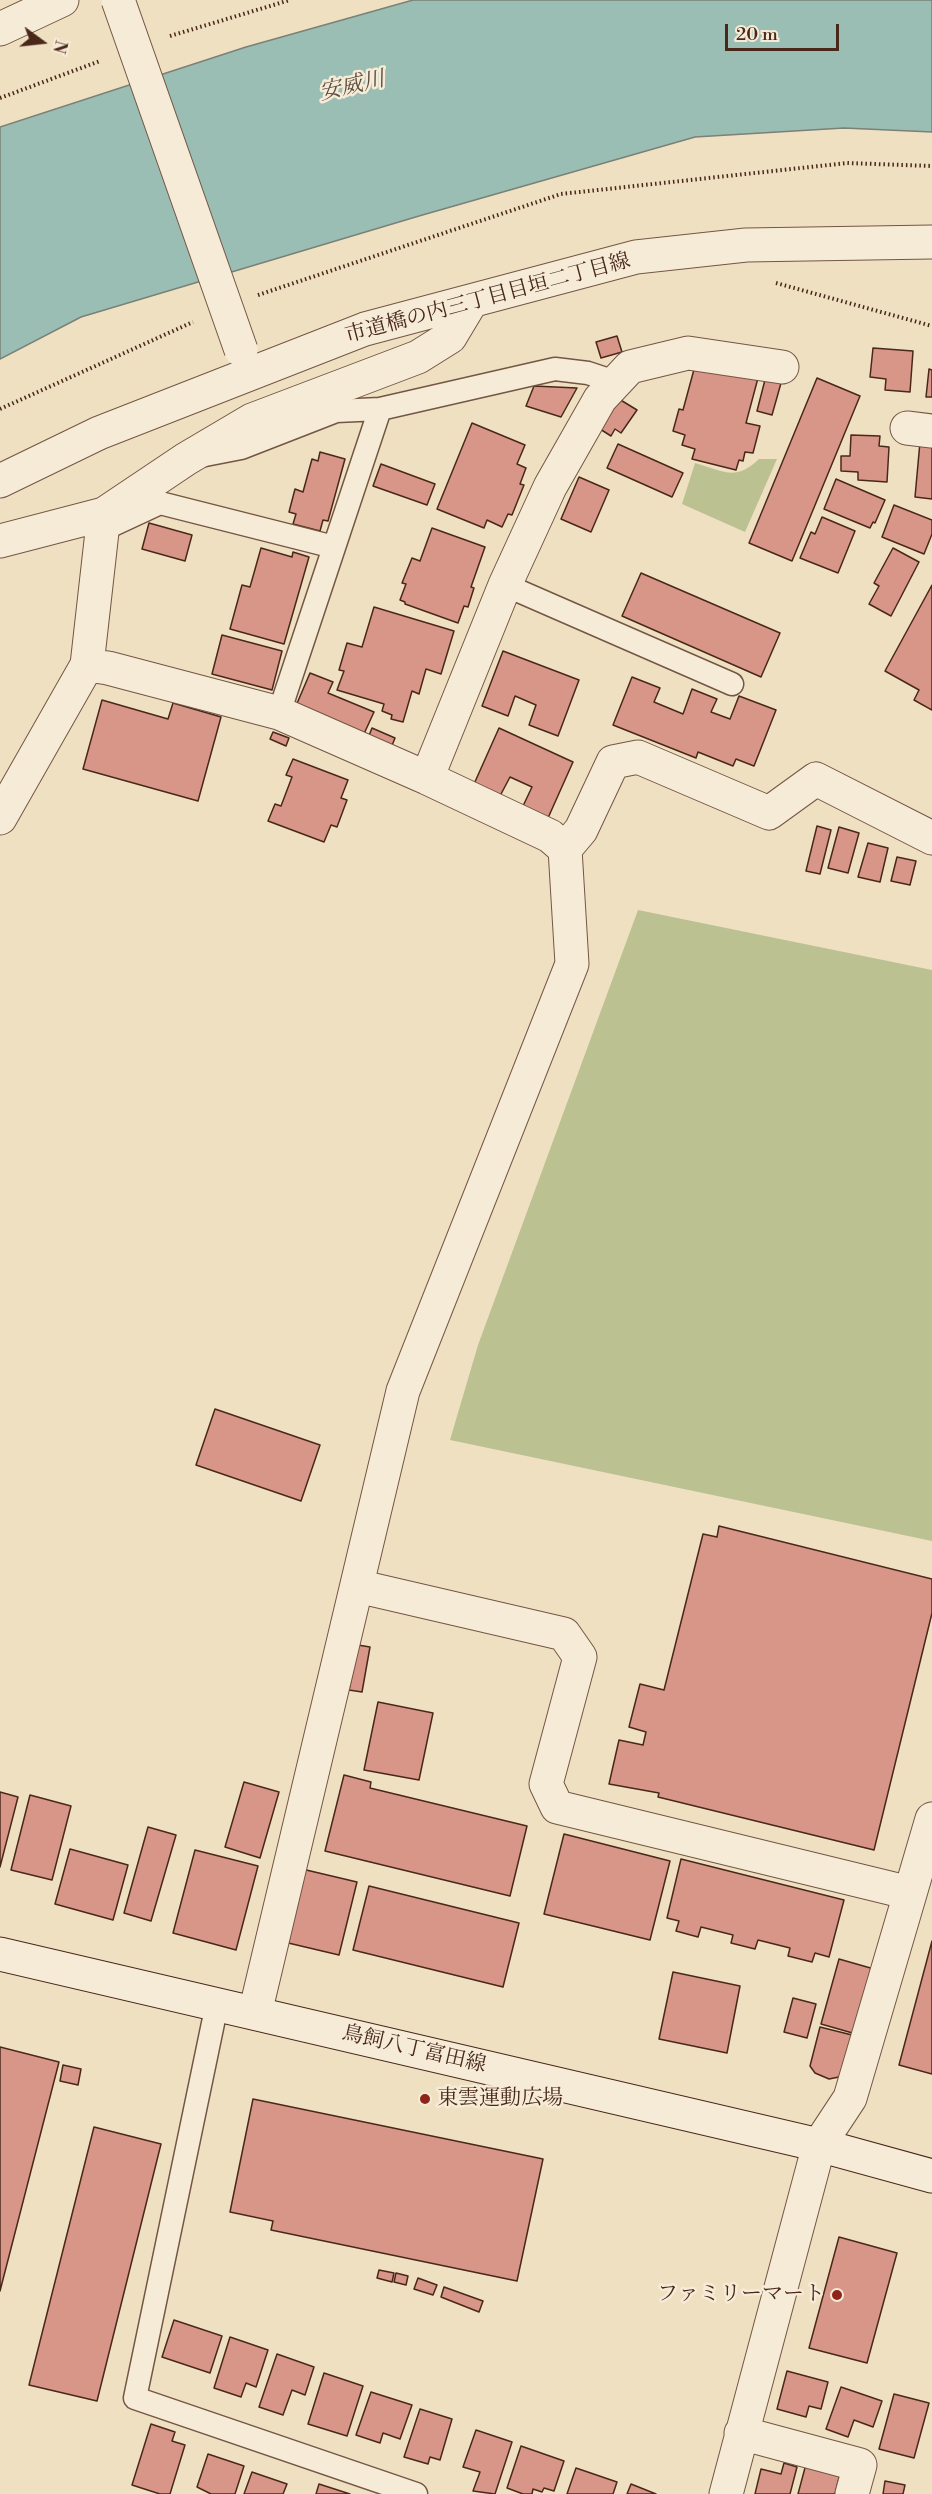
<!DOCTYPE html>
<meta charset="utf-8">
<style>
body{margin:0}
#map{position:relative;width:932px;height:2494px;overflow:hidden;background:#f0e0c2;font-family:"Libre Bodoni",serif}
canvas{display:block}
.north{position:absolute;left:12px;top:12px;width:60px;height:60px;-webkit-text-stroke:4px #f5ebd7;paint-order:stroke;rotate:105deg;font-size:16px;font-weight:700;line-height:24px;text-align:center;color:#49281a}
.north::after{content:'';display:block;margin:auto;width:21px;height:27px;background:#49281a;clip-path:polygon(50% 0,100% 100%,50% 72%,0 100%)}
.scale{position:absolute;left:725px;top:24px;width:114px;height:27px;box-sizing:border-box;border:3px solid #49281a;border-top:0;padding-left:8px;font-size:18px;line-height:21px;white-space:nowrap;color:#49281a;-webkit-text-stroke:4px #f5ebd7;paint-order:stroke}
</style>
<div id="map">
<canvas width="932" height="2494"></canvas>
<div class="north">N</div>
<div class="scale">20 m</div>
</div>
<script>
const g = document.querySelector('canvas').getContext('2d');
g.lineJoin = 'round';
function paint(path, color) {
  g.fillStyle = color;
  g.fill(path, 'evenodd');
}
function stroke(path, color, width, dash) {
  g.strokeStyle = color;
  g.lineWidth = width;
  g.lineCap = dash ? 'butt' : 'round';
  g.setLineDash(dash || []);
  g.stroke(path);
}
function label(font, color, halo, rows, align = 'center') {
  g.font = font + ' "Libre Bodoni","Noto Serif JP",serif';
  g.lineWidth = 5;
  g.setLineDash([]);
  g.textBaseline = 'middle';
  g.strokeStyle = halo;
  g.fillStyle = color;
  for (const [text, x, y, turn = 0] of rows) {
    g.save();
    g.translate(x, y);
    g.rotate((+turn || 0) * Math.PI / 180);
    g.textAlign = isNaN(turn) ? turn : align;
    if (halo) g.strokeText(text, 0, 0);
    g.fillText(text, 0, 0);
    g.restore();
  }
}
paint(new Path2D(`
 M759,459H777L745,532L682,504L695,463C724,471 735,482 759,459Z
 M638,910L932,970V1541L450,1440L478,1345Z`), '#bcc191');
const water = new Path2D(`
 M413,0H932V132L844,128L695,137L419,216L81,317L0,359V127L246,47Z`);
paint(water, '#9abdb4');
stroke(water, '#7a8176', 1.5);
const building = new Path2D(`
 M617,336L622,352L601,358L596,342Z
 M873,348L913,351L910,392L885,390L886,379L870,377Z
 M696,362L758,378L746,423L760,426L753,453L745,452L743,461L739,460L736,470L692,459L695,449L682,445L685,435L673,431L679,409L683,410Z
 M929,369L932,370V397H926Z
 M767,372L783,376L772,415L757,411Z
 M817,378L860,396L792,561L749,543Z
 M534,386L577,388L561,417L526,406Z
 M619,399L637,410L621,433L615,429L611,436L600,429Z
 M472,423L525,445L517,464L526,468L520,484L524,485L512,515L508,514L502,527L487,520L484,528L437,509Z
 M851,435L880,436L879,446L889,447L887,482L858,480V472L841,471V456H850Z
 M920,442L932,444V499L915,497Z
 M618,444L683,473L672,497L607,468Z
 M320,452L345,459L328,521L323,520L320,531L293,524L296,514L289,512L295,489L303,492L312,459L318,461Z
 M381,464L435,484L427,505L373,486Z
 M579,477L609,490L591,532L561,519Z
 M836,479L885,500L875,523L873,522L870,528L824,509Z
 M894,505L932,520V534L924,554L882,537Z
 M822,517L855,531L838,573L800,558L811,532L815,534Z
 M149,523L192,535L185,561L142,549Z
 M432,528L485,547L471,587L474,588L468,607L464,606L458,623L405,604V602L400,600L406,584L402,583L412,558L420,561Z
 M261,548L292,557L293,552L309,557L284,644L230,629L242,585L250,587Z
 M893,548L919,562L891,616L869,604L879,586L874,583Z
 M641,573L780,633L761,677L622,616Z
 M932,585V710L914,700L919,690L885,671Z
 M374,607L454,631L441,674L426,669L419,694L412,691L403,722L391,719L392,715L382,711L384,704L337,690L344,671L339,670L347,643L362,647Z
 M222,635L282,651L272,690L212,674Z
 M503,651L579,680L558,736L529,725L536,705L515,696L508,716L482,706Z
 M310,673L333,682L328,693L374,712L363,736L295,708Z
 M632,677L660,688L654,702L683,714L692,689L717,699L711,712L730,719L739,696L776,710L754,766L736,759L733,766L698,752L696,758L613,725Z
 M102,700L168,719L173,703L221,717L198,801L83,769Z
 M372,728L395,738L389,753L366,743Z
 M499,728L573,762L548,818L523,806L532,787L510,777L500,796L474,784Z
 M273,732L289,738L286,746L270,739Z
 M293,759L348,780L341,798L347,800L337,827L331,825L324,842L268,821L275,804L281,806L292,777L286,775Z
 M817,826L831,830L820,874L806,871Z
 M839,827L859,833L848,873L828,868Z
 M868,843L888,848L880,882L858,877Z
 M897,857L916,861L910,885L891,881Z
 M215,1409L320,1445L301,1501L196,1465Z
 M719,1526L932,1579V1613L874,1850L658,1797L659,1793L609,1784L619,1740L643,1745L646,1732L629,1727L640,1684L664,1690L703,1534L717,1537Z
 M358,1645L370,1647L362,1692L349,1690Z
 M378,1702L433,1713L419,1780L364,1770Z
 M344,1775L371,1782L370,1788L527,1826L510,1896L325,1851Z
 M244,1782L279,1792L260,1858L225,1847Z
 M0,1792L18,1797L0,1867Z
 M30,1795L71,1806L52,1880L11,1870Z
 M148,1827L176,1835L151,1921L124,1913Z
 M564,1834L670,1861L650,1940L544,1914Z
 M70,1849L128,1865L113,1920L55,1904Z
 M195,1850L258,1866L236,1950L173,1933Z
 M681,1859L844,1900L829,1957L815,1953L812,1962L788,1956L790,1948L758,1940L755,1949L731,1943L733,1935L701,1927L698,1937L676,1931L679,1921L667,1918Z
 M302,1869L357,1882L339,1955L284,1942Z
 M369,1886L519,1923L503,1987L353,1950Z
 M932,1941V2074L899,2065Z
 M839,1959L874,1969L856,2034L821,2024Z
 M673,1972L740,1986L727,2053L659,2039Z
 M793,1998L816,2004L807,2038L784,2032Z
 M820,2027L856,2036L844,2076L829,2079L815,2073L810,2066Z
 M0,2047L59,2062L0,2291Z
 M63,2065L81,2069L78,2085L60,2081Z
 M253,2099L543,2159L517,2281L271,2230L273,2221L230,2212Z
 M94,2127L161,2144L97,2401L29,2385Z
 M839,2237L897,2253L867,2363L809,2348Z
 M379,2270L394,2273L392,2282L377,2278Z
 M396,2273L408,2276L406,2285L394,2282Z
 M418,2278L437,2285L433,2295L414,2289Z
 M444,2287L483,2301L479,2312L441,2297Z
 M174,2320L222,2336L210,2373L162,2357Z
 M230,2337L268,2350L256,2387L246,2383L241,2397L214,2388Z
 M277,2354L314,2367L305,2395L292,2390L283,2415L259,2407Z
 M787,2371L828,2382L821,2409L809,2406L806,2417L777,2409Z
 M324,2373L363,2386L347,2436L308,2424Z
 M841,2387L882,2401L873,2427L854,2420L848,2437L826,2429Z
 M371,2392L412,2405L400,2439L383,2433L380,2443L356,2435Z
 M894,2394L929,2403L914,2458L879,2449Z
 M420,2409L452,2419L440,2460L430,2457L428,2464L404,2457Z
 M151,2424L175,2432L172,2441L185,2445L170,2494H160L132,2485Z
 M476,2430L512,2442L495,2494L473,2491L480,2472L463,2467Z
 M521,2446L564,2461L554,2491L544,2488L542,2492L533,2489L532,2494H523L507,2488Z
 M208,2454L244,2466L235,2494H211L197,2487Z
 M784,2463L797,2467L790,2494H755L761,2469L781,2474Z
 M806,2464L840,2474L835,2494H798Z
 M576,2468L617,2482L613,2494H567Z
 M252,2472L287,2484L283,2494H244Z
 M885,2481L905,2485L903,2494H883Z
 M319,2484L350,2494H316Z
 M631,2484L656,2494H627Z`);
paint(building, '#d89688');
stroke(building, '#49281a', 1.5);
const lane = new Path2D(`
 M205,455L241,448L336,411L380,409
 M102,530L160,503L334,547
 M505,585L732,684
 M279,713L380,409L555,369L588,373L603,378L613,384
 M217,2004L135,2398L416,2494`);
const street = new Path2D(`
 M0,29L62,0
 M907,428L932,431
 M0,481L99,433L365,329L636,257L746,245L932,242
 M0,541L104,514L186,459L252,420L418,357L450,337L471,302
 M87,665L108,668L279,713L427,778L550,836L565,849
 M427,778L505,585L550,487L600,399L630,367L688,353L782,367
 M0,818L87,665L104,514
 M357,1586L564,1634L580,1657L546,1784L557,1807L910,1893
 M255,2013L403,1391L572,964L565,849L581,830L613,762L638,757L769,813L816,779L932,838
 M741,2433L860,2465L852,2494
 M726,2494L819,2145L850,2098L932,1819`);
const secondary = new Path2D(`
 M0,1954L819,2145L932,2176`);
stroke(lane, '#735644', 25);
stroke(street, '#735644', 35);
stroke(secondary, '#49281a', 35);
stroke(new Path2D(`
 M170,36L290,0
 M0,98L100,61
 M776,283L932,326
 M258,295L561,194L847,163L932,166
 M0,409L193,322`), '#49281a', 4, [1.5, 3]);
stroke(lane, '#f5ebd7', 22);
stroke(street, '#f5ebd7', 33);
stroke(secondary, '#f5ebd7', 33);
const streetBridge = new Path2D(`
 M118,0L241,350`);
stroke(streetBridge, '#735644', 35, []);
stroke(streetBridge, '#f5ebd7', 33);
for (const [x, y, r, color] of [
 [425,2099,6,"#8f2418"],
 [837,2295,6,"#8f2418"]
]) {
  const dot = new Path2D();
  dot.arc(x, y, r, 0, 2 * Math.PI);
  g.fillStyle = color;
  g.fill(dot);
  stroke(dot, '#f5ebd7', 2);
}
label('21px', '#49281a', '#f5ebd7', [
 ["市道橋の内三丁目目垣二丁目線",488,299,-15],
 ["鳥飼八丁富田線",414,2050,13]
]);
label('21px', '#49281a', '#f5ebd7', [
 ["東雲運動広場",437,2099],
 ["ファミリーマート",825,2295,"right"]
], 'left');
label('italic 22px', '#5d4d40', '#f5ebd7', [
 ["安威川",352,87,-13]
]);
</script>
